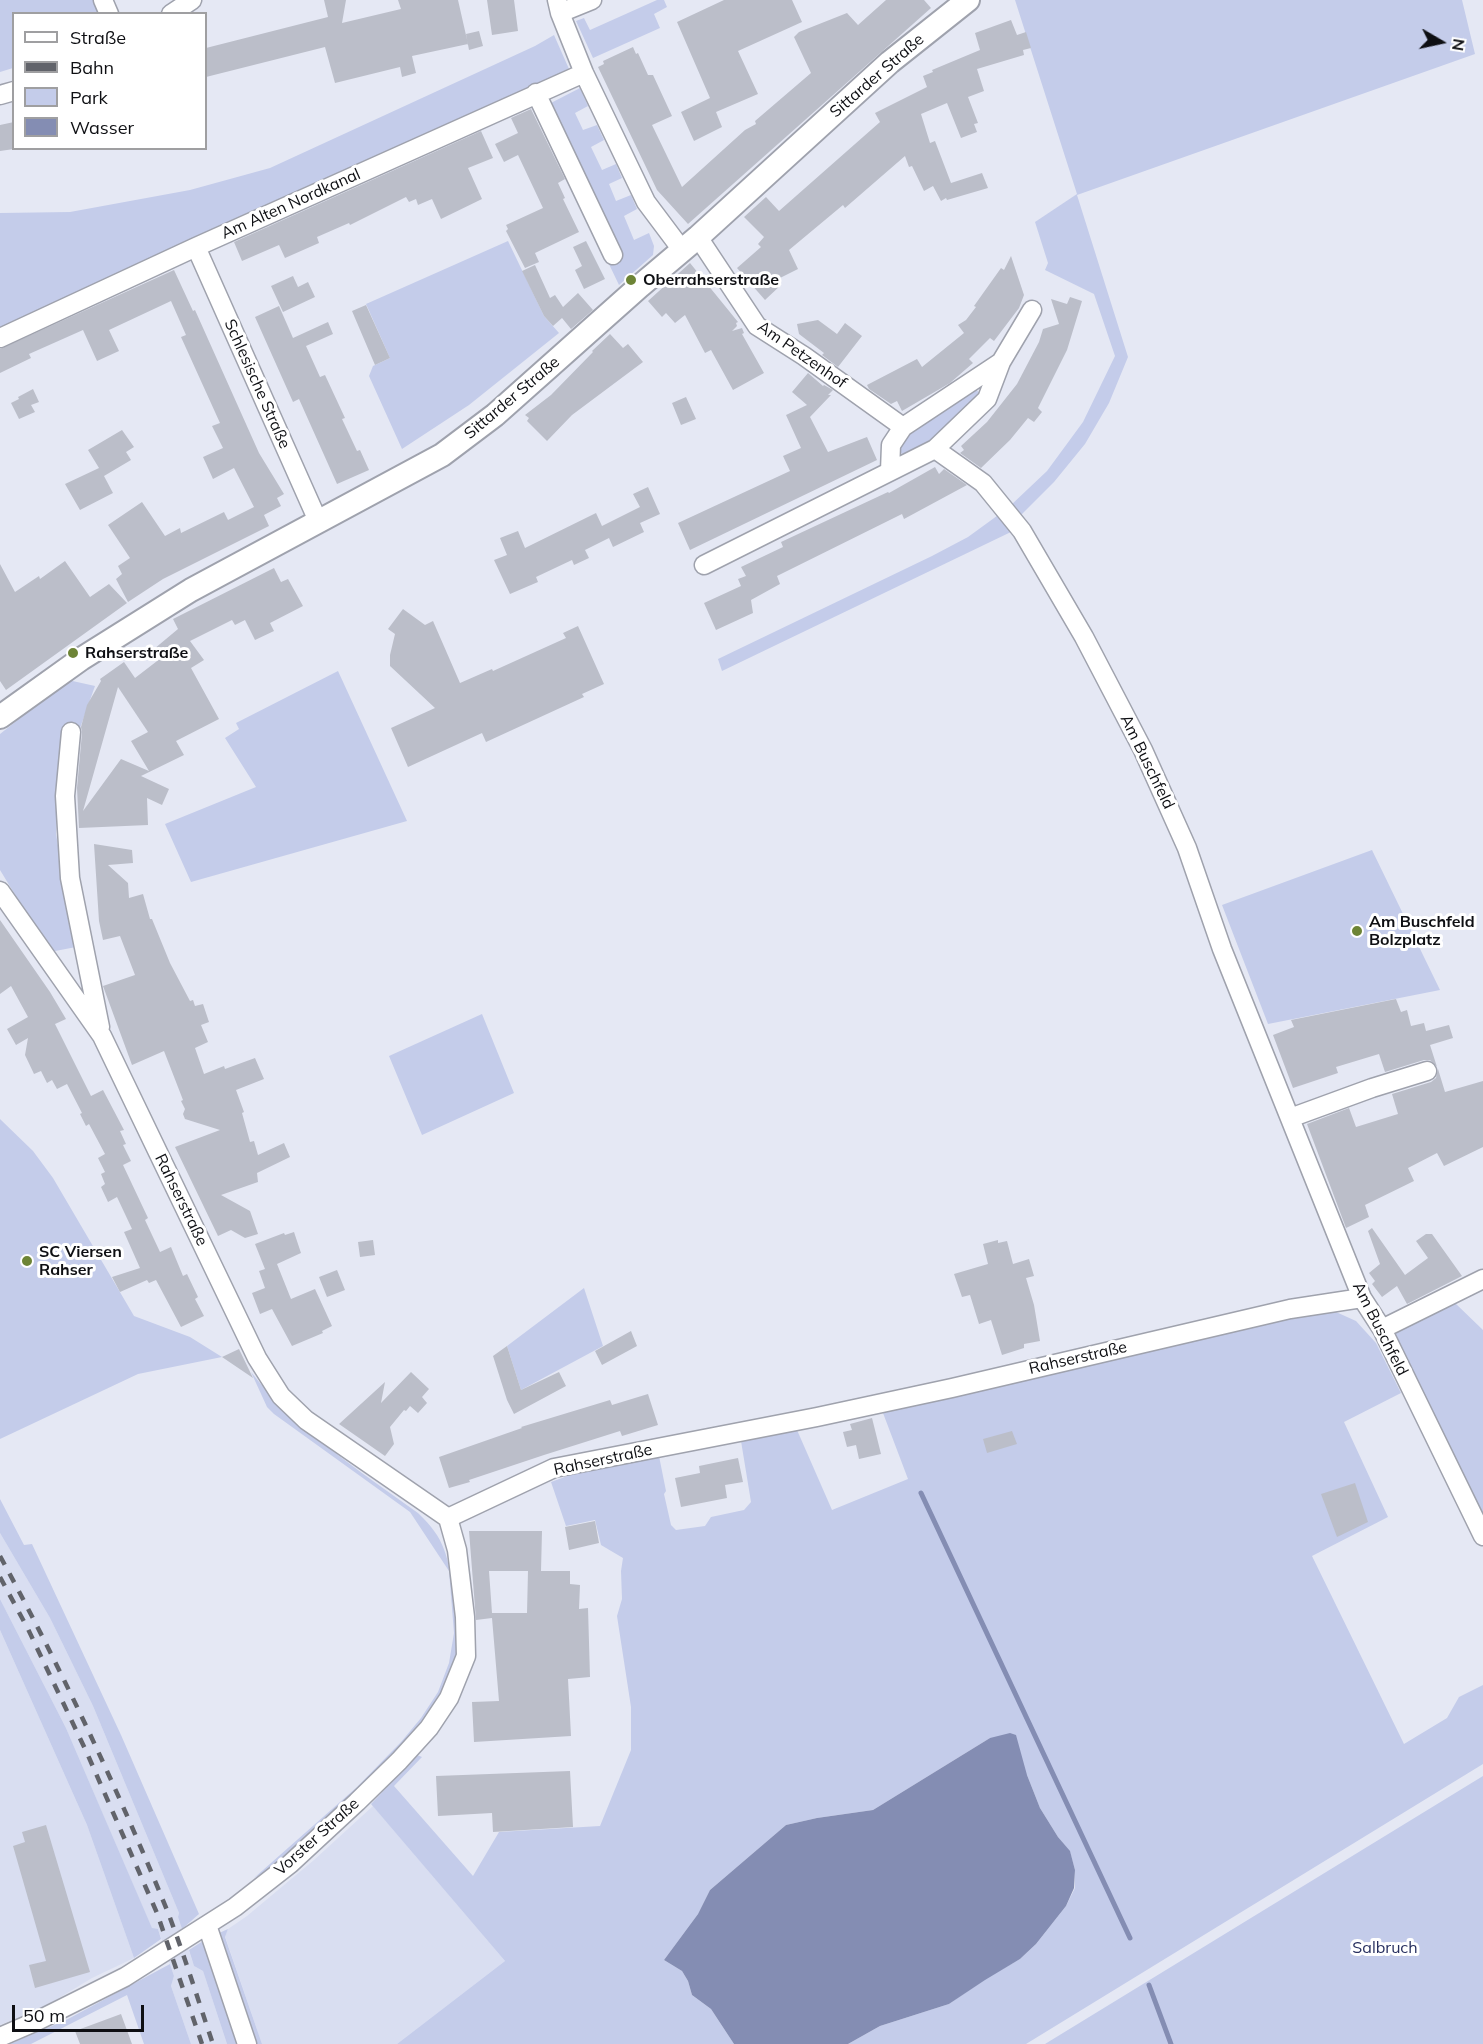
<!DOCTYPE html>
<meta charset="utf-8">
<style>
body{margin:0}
#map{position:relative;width:1483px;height:2044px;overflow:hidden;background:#e5e8f4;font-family:Mulish,sans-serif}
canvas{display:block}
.legend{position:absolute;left:12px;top:12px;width:195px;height:138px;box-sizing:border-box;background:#fff;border:2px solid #9f9fa1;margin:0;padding:8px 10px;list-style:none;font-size:18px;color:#0e0f13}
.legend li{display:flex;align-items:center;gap:12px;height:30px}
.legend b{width:30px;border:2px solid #9f9fa1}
.north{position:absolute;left:1411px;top:12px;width:60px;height:60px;-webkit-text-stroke:4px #fff;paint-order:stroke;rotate:99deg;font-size:16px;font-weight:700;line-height:24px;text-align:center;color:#0e0f13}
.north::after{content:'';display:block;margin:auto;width:21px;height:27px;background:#0e0f13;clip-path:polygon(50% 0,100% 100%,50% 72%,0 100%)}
.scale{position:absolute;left:12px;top:2005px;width:132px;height:27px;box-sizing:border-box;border:3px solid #0e0f13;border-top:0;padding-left:8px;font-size:18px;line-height:21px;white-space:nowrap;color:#0e0f13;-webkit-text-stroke:4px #fff;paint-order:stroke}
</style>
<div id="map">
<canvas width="1483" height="2044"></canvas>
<ul class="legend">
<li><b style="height:8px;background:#fff"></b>Straße</li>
<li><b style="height:8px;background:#61636a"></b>Bahn</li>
<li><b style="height:16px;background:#c4ccea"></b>Park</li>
<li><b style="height:16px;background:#848db3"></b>Wasser</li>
</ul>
<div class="north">N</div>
<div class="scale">50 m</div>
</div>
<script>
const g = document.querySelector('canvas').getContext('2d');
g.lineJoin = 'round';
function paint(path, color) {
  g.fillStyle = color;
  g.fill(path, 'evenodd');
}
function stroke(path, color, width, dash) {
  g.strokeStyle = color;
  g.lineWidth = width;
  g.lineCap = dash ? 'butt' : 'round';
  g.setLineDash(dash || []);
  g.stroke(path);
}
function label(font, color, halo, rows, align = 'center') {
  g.font = font + ' Mulish,sans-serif';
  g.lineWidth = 6;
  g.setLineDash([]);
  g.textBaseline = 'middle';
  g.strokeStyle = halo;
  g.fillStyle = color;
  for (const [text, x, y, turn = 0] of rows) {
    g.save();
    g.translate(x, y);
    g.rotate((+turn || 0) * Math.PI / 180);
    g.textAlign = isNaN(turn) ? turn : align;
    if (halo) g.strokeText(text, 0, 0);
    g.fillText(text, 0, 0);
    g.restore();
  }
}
paint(new Path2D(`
 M0,1533L50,1618L93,1706L179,1913L178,1917L194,1966L203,1971L227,2044H191L171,1986L174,1976L158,1929H152L66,1728L0,1599Z
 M0,1630L87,1825L134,1958L92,1978L44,2007L0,2025Z
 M373,1806L505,1961L397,2044H262L225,1936L228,1929L247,1916L314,1860Z`), '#d9def1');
paint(new Path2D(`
 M0,0H97L104,13L14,14L13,68L0,72Z
 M657,0H664L667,7L654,14L660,28L593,58L576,21L584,18L590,30Z
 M1015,0H1462L1475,54L1077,195L1128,357L1109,403L1085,444L1054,482L1019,517L1010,506L1047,471L1083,422L1115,356L1094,294L1045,270L1048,263L1035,222L1077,194Z
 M554,35L569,69L0,329V213L70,212L190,190L270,168L535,46Z
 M580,88L588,106L575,113L583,130L597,125L604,140L591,147L602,170L616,164L622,178L609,184L616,201L631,195L637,209L624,216L634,240L649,233L654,246L653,255L619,285L607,260L549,104Z
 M508,241L544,316L559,333L469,405L402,449L369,376L373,366L390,358L366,304Z
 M976,389L982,397L934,441L908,455L899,453L898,437Z
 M1001,513L1013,531L722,671L718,659L932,556L968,537Z
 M338,671L407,821L191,882L165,824L256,787L225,738L239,729L236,723Z
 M68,680L95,686L79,731H63L56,834L76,947L50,952L0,870V734Z
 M1372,850L1440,990L1268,1024L1222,905Z
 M482,1014L514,1093L422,1135L389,1056Z
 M0,1119L33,1151L53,1178L134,1316L190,1337L222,1357L138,1374L0,1439Z
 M584,1288L603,1346L521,1390L507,1346Z
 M1455,1303L1483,1330V1514L1394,1334Z
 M1336,1312L1356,1321L1376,1343L1401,1393L1344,1422L1388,1517L1312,1556L1404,1744L1447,1718L1459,1697L1483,1685V1764L1026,2044H848L880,2026L949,2004L985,1979L1020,1959L1036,1944L1066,1906L1075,1888V1870L1070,1852L1058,1837L1040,1808L1027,1775L990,1738L873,1810L817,1818L786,1825L710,1890L698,1914L664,1960L682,1971L688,1981L692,1995L711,2009L734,2044H397L505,1961L371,1804L417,1755L422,1757L394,1786L473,1876L499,1832L600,1826L631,1750V1707L617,1616L622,1599L621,1571L623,1558L601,1545L595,1520L566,1526L551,1482L584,1470L659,1456L666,1491L664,1494L671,1525L676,1530L705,1526L711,1517L744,1510L751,1502L741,1441L797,1430L832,1510L908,1479L883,1413L1245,1328L1307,1315Z
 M251,1372C297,1430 358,1470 418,1513C445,1538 449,1558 453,1594C455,1611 461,1631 458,1648C444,1727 333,1812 276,1865L254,1878L357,1787L401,1742L421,1718L438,1692L449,1663L454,1633L449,1571L410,1512L274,1414L267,1407Z
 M0,1499L24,1545L32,1544L121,1735L199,1914L182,1929L178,1917L179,1913L93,1706L50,1618L0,1533Z
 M0,1599L66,1728L152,1928L158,1929L161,1939L134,1958L87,1825L0,1630Z
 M1483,1776V2044H1045Z
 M228,1929L225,1937L262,2044H253L217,1934Z
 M203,1941L239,2044H227L203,1971L194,1966L189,1950Z
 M170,1964L174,1976L171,1986L191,2044H144L127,1995L31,2044H10L68,2019Z`), '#c4ccea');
paint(new Path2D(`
 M1010,1733L1016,1735L1027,1775L1040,1808L1058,1837L1070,1851L1075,1870L1074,1888L1066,1906L1036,1944L1020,1959L985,1980L949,2004L880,2026L848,2044H734L711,2009L692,1995L688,1981L682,1971L664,1960L698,1914L710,1890L786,1825L817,1818L873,1810L990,1738Z`), '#848db3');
stroke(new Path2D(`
 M921,1493L1130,1938
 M1149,1985L1171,2044`), '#848db3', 5);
paint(new Path2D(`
 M324,0H346L342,23L401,9L398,0H458L468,44L412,56L416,73L402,77L400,67L335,83L325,47L206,77V48L328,17Z
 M487,0H514L518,31L492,35Z
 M724,0H792L802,22L738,51L758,94L716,112L722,127L694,141L681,112L710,98L677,22Z
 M886,0H924L931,8L688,224L657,190L598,67L604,64L603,61L633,47L636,54L638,53L648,75H653L672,116L652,125L682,187L745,130L756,124L755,121L811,73L794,37L799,32L847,13L858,25Z
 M1011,20L1017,35L1026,32L1031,48L1023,50L1024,55L977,69L984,91L968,97L978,123L974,124L977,132L961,138L947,103L921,114L930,143L935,141L951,183L982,173L988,188L947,200L946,198L941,201L933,186L924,191L912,166L909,167L905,156L845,208L843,205L789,250L798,269L778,279L781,285L765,300L737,268L761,247L758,244L764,237L744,217L766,197L779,211L880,122L875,113L927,87L923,76L933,72L932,70L980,50L975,33Z
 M479,31L483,46L469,50L466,34Z
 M531,109L565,179L558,183L565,198L563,199L579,232L535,253L539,262L525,268L506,231L508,229L506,225L543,208L518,155L504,162L495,144L518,133L511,118Z
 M14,122V149L0,151V125Z
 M481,131L493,158L468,168L482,199L441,219L432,199L418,205L416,199L409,202L406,197L350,225L349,223L317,237L319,243L285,258L279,245L242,261L234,242Z
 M586,241L605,279L584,289L575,270L582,266L573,247Z
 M1011,256L1024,295L1019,308L994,341L990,338L969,359L973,363L950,383L902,411L897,401L891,404L869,389L867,385L917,359L922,367L964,333L958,325L966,320L976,307L974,306L1001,268L1004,270Z
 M690,263L738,322L736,323L737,326L732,331L742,328L744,333L742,334L764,373L733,390L711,350L705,353L685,315L675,323L666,313L662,317L648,301Z
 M535,265L550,298L555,295L563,307L578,293L593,310L571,329L562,318L553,326L544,316L522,271Z
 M174,270L193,311L195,310L259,453L284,494L277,498L281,506L264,515L269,526L163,579L128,602L116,579L122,574L118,566L130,558L108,525L142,502L165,536L180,528L181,533L224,512L228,520L254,507L234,468L213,479L203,457L223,448L212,426L220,423L181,337L186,335L171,301L109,330L119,351L97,361L83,330L29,354L31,358L0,373V349Z
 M293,276L298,287L308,282L315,297L283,312L271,286Z
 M1070,297L1082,301L1067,350L1038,408L1042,412L1034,422L1028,418L1010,440L981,468L960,453L964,450L961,446L987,422L1017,384L1039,342L1043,329L1059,324L1051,299L1067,304Z
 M366,305L390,358L375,365L352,311Z
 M279,306L293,338L328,322L333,334L306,346L320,377L325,375L345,418L342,419L357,451L360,450L369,470L337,484L299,399L293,402L255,317Z
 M818,320L837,334L845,323L862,336L838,367L822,355L824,353L799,334L797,324Z
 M610,334L623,348L628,344L643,362L572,415L547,441L527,421L529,418L525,415L551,395L593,352L592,351Z
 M808,373L823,386L824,385L833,390L828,395H831L810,417L828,452L867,437L877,460L690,550L678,523L790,471L783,456L801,448L786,415L807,405L792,392Z
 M33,389L39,402L31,405L35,412L19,419L11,403L19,399L18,397Z
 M686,397L696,419L681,425L672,403Z
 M122,430L134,447L126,452L131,460L104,476L113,493L80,510L65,484L99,468L88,450Z
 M935,467L939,474L944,469L967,485L904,519L902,514L777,576L780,584L751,600L753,613L716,630L704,603L741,586L738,579L746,576L741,567L783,547L781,542L888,492L889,493Z
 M648,487L660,514L640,523L644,532L613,547L609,538L585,550L589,558L574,565L572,560L536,577L538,582L510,594L494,560L507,555L500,538L518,531L525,548L596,513L602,526L640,507L633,494Z
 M65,561L90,597L109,584L127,603L6,690L0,681V564L15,592L39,576L40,579Z
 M274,568L281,582L288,579L303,606L270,623L274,631L255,640L245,620L235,625L232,620L190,641L204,660L191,668L219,719L176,741L184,755L141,776L169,789L162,805L147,798L148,825L79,828L77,788L82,733L81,727L87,705L101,681L100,679L124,662L135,678L161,658L154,649L178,629L173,619ZM118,687L148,732L131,741L149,771L121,759L83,811Z
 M403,609L425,625L433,621L460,683L492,669L493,671L566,638L563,633L578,626L604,684L582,694L584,697L486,742L482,733L408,767L391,728L435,708L390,666V655L395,634L388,629Z
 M94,844L132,850L133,863L108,865L128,883L129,898L143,894L150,919H152L170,963L190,1001L193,1000L195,1006L203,1004L209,1022L201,1025L208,1042L195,1048L204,1074L224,1066L225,1069L255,1058L264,1079L236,1090L244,1112L242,1113L250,1142L254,1141L258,1155L284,1143L290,1157L257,1173L258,1182L221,1195L250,1211L258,1234L245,1238L231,1230L218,1236L175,1147L220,1130L185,1119L183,1114L185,1109L181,1101L183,1100L164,1051L132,1065L103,986L135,975L120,936L103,940L99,921Z
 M0,920L50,992L66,1019L55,1024L91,1096L103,1090L124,1130L120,1131L126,1144L123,1145L131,1161L123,1165L148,1218L145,1220L160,1252L171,1247L183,1276L187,1274L198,1297L195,1299L204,1316L181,1327L156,1280L149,1283L147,1280L120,1292L112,1277L140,1268L124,1232L132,1229L117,1197L108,1202L101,1187L105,1184L101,1174L105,1172L98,1158L105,1154L89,1124L86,1126L80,1114L82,1113L67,1084L57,1089L52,1080L47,1083L41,1071L34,1074L25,1055L28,1038L16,1045L7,1029L28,1017L11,986L0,994Z
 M1396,999L1401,1012L1407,1010L1411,1026L1424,1023L1426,1031L1449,1025L1453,1038L1430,1045L1437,1067L1430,1060H1424L1385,1072L1379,1054L1336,1067L1338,1073L1293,1088L1273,1035L1294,1027L1291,1020Z
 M1438,1069L1445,1092L1483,1081V1147L1444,1166L1437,1153L1408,1168L1414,1181L1365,1205L1369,1217L1346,1228L1307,1124L1349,1108L1356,1127L1398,1114L1392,1094L1431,1082L1436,1078Z
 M1372,1228L1405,1275L1428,1258L1416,1241L1426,1234H1432L1462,1276L1407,1304L1397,1286L1382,1297L1372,1284L1375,1281L1369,1273L1380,1264L1368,1231Z
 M294,1232L301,1253L277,1264L291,1299L315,1289L332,1326L322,1331L323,1333L292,1346L272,1309L260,1314L252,1293L265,1288L259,1271L265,1269L255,1244L284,1233L285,1235Z
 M373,1240L375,1255L360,1257L358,1242Z
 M998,1240V1243L1007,1241L1013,1264L1029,1259L1034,1276L1026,1278L1034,1305L1040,1341L1024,1344V1348L1002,1355L991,1320L979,1324L970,1295L962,1297L954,1274L988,1264L983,1244Z
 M337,1270L345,1290L327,1297L319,1277Z
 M631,1331L637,1346L602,1365L595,1351Z
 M507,1346L521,1390L559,1372L566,1386L514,1414L507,1400L493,1356Z
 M239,1349L253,1378L222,1357Z
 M411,1372L429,1389L422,1397L427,1403L418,1413L410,1406L406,1411L404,1410L390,1427L394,1444L385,1456L339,1424L385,1382L381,1403Z
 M648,1394L658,1425L622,1436L620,1431L544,1455L469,1480L470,1482L449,1488L439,1457L522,1428L521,1427L610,1400L612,1405Z
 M872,1418L881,1454L859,1459L856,1445L847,1447L843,1432L852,1430L850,1424Z
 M1012,1431L1017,1444L987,1453L983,1439Z
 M738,1458L743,1482L725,1485L727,1498L681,1507L675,1478L700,1473L699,1466Z
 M1355,1483L1368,1522L1337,1537L1321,1494Z
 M595,1521L599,1543L569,1550L565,1527Z
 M469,1531H542L541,1571H570V1584L580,1585L579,1609L588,1608L590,1677L568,1679L571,1736L474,1742L472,1702L499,1701L492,1618L476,1620ZM489,1571H528L527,1613H492Z
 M570,1771L573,1827L493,1832L492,1813L438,1816L436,1776Z
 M46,1825L90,1972L35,1988L29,1965L46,1961L13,1846L25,1842L22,1832Z
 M121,2014L132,2044H80L75,2031Z`), '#bbbec9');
const minor = new Path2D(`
 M103,0L109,14
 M557,0L560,13L584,73L646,202L682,250
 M560,13L592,0
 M171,14L192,0
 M536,93L613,255
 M0,95L14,91
 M698,237L757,326L804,356L903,427
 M196,247L318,521
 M0,338L196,247L584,73
 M935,449L983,483L1022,531L1084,637L1143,750L1187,848L1222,949L1362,1298L1382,1329L1483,1536
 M890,471L891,445L903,427L1001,362L1032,310
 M704,565L935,449L987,399L1001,362
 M71,732L65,796L70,878L100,1027
 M0,891L102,1036L257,1358L281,1396L306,1420L448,1518
 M1290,1118L1372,1088L1427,1071
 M1382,1329L1483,1279
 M448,1518L554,1468L817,1417L952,1388L1290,1309L1362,1298
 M207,1925L247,2044
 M0,2037L37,2021L125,1977L235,1907L290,1864L357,1802L399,1761L429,1728L449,1698L466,1656L465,1617L457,1550L448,1518`);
const tertiary = new Path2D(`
 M0,717L81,659L191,590L442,455L495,415L640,286L698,237L890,62L968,0`);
stroke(minor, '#9fa2ad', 21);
stroke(tertiary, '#9fa2ad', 26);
stroke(minor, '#fff', 18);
stroke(tertiary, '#fff', 22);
stroke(new Path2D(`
 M0,1556C62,1670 118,1790 167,1910C184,1954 198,2000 213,2044
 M0,1577L28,1629L87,1753L157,1913L202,2044`), '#61636a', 4.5, [10, 10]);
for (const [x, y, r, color] of [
 [631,280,6,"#6d8436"],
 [73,653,6,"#6d8436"],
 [1357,931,6,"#6d8436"],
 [27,1261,6,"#6d8436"]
]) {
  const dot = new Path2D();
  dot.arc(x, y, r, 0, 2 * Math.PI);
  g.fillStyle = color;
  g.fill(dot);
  stroke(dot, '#fff', 2);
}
label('16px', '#0e0f13', '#fff', [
 ["Sittarder Straße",877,76,-41],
 ["Am Alten Nordkanal",291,204,-24],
 ["Am Petzenhof",802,355,35],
 ["Schlesische Straße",257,384,66],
 ["Sittarder Straße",512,398,-40],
 ["Am Buschfeld",1147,762,64],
 ["Rahserstraße",181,1200,64],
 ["Am Buschfeld",1380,1329,63],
 ["Rahserstraße",1078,1358,-13],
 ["Rahserstraße",603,1460,-12],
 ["Vorster Straße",317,1837,-42]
]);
label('bold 16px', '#0e0f13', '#fff', [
 ["Oberrahserstraße",643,280],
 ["Rahserstraße",85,653],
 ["Am Buschfeld",1369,922],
 ["Bolzplatz",1369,940],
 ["SC Viersen",39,1252],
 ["Rahser",39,1270]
], 'left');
label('16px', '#272f5f', '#fff', [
 ["Salbruch",1385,1948]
]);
</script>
